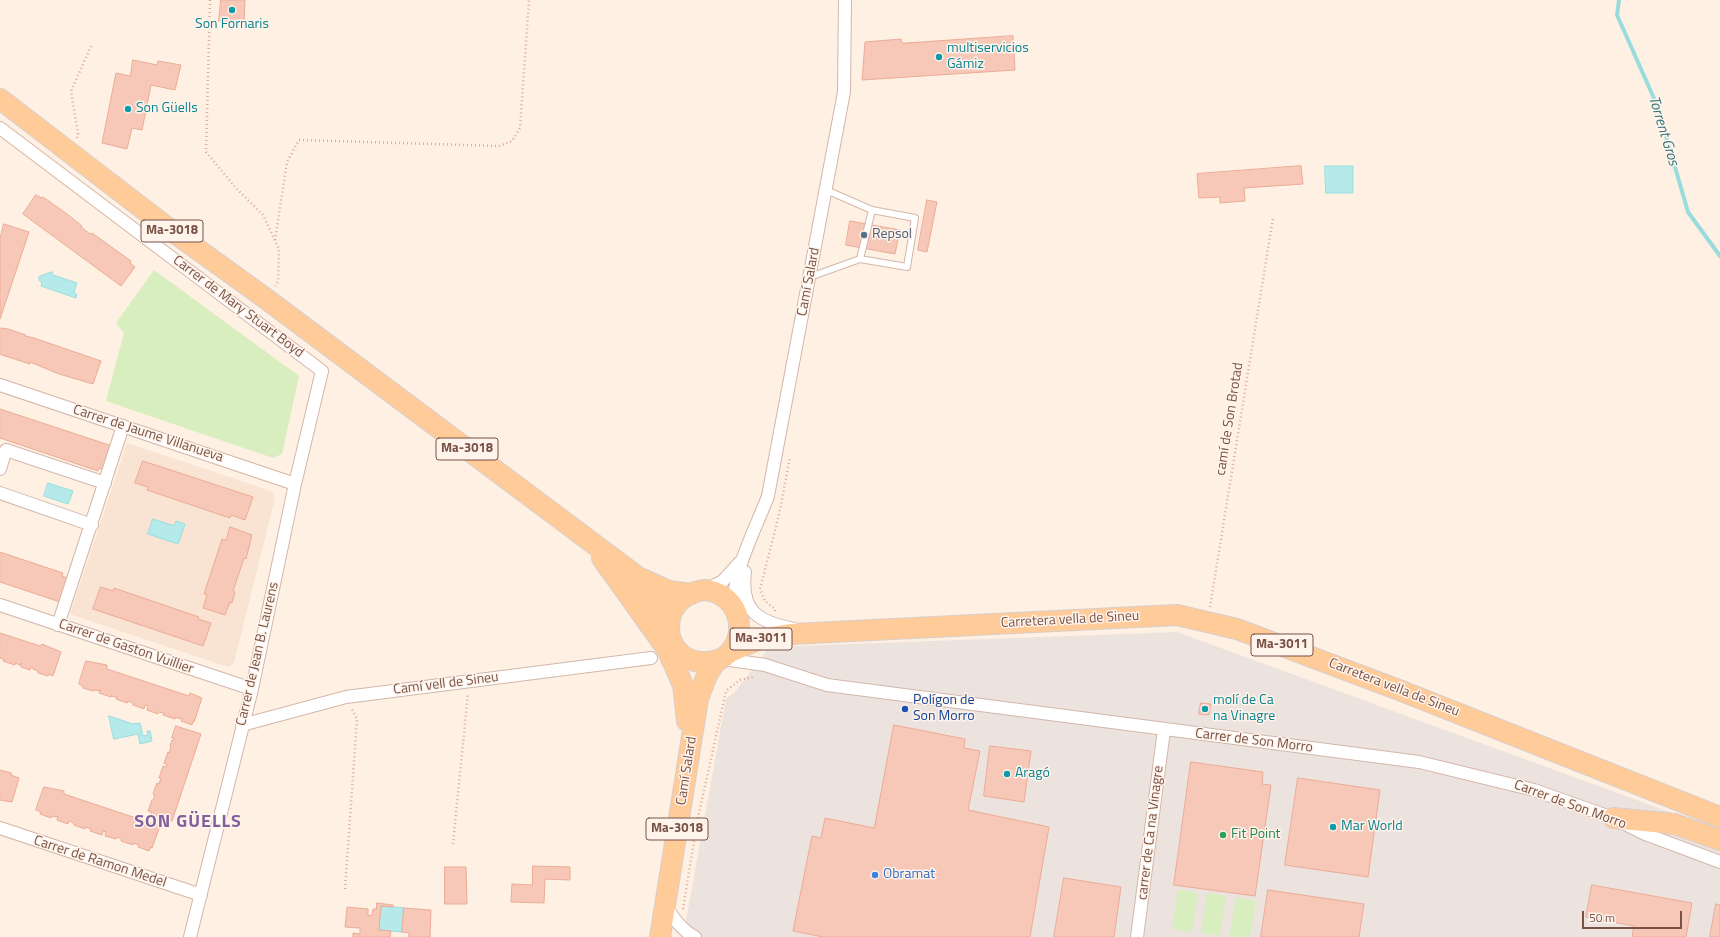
<!DOCTYPE html>
<meta charset="utf-8">
<style>
body{margin:0}
#map{position:relative;width:1720px;height:937px;overflow:hidden;background:#fef0e3;font-family:"Titillium Web",sans-serif}
canvas{display:block}
.scale{position:absolute;left:1582px;top:911px;width:100px;height:18px;box-sizing:border-box;border:2px solid #795146;border-top:0;padding-left:5px;font-size:12px;line-height:14px;white-space:nowrap;color:#795146;-webkit-text-stroke:3px #fff4eb;paint-order:stroke}
</style>
<div id="map">
<canvas width="1720" height="937"></canvas>
<div class="scale">50 m</div>
</div>
<script>
const g = document.querySelector('canvas').getContext('2d');
g.lineJoin = 'round';
function paint(path, color) {
  g.fillStyle = color;
  g.fill(path, 'evenodd');
}
function stroke(path, color, width, dash) {
  g.strokeStyle = color;
  g.lineWidth = width;
  g.lineCap = dash ? 'butt' : 'round';
  g.setLineDash(dash || []);
  g.stroke(path);
}
function label(font, color, halo, rows, align = 'center') {
  g.font = font + ' "Titillium Web",sans-serif';
  g.lineWidth = 3;
  g.setLineDash([]);
  g.textBaseline = 'middle';
  g.strokeStyle = halo;
  g.fillStyle = color;
  for (const [text, x, y, turn = 0] of rows) {
    g.save();
    g.translate(x, y);
    g.rotate((+turn || 0) * Math.PI / 180);
    g.textAlign = isNaN(turn) ? turn : align;
    if (halo) g.strokeText(text, 0, 0);
    g.fillText(text, 0, 0);
    g.restore();
  }
}
paint(new Path2D(`
 M127,443L271,491L275,498L234,663L228,667L70,614Z`), '#f9e3d3');
paint(new Path2D(`
 M1177,632L1675,814L1720,833V937H683L726,699L734,693L769,647Z`), '#ede3de');
paint(new Path2D(`
 M154,270L299,376L282,454L273,458L106,401L124,333L116,323Z
 M1178,890L1198,893L1192,932L1172,929Z
 M1207,893L1226,896L1220,936L1201,933Z
 M1236,897L1256,901L1250,937H1229Z`), '#d8eebf');
const water = new Path2D(`
 M1325,166H1353V193H1326Z
 M52,272L53,275L77,283L74,292L77,295L76,298L41,286L42,283L39,280V277Z
 M48,483L73,491L68,504L44,496Z
 M153,519L174,526L176,521L185,524L178,544L148,534Z
 M109,716L133,724L140,723L143,736L148,735L147,731H150L152,741L140,744L138,734L114,739Z
 M381,906L404,908L402,932L379,930Z`);
paint(water, '#b5eaea');
stroke(water, '#9adcdd', 1);
stroke(new Path2D(`
 M1619,0L1617,15L1657,105L1688,212L1720,256`), '#9adcdd', 4);
const building = new Path2D(`
 M221,0H245L244,22L219,21Z
 M1013,36L1015,70L862,80L865,42L901,39L902,43Z
 M133,60L157,65L158,61L181,65L175,90L151,85L142,130L132,128L127,149L102,143L116,73L130,76Z
 M1301,166L1303,184L1244,188L1245,201L1220,203V197L1199,198L1197,174Z
 M36,195L42,198L43,197L67,214L82,226L81,227L90,234L92,233L131,261L130,263L135,267L121,286L23,214Z
 M927,200L937,202L927,252L918,250Z
 M850,221L900,230L895,254L846,245Z
 M4,224L29,232L0,319V239Z
 M0,328L8,329L26,335L25,336L34,338L101,361L93,384L59,374L30,362V364L2,355L0,354Z
 M0,409L112,446L104,470L99,468L98,471L0,438Z
 M143,461L253,497L245,520L231,515L230,518L147,490L148,487L135,483Z
 M230,527L252,535L246,559L244,558L233,591L235,592L232,603L230,602L225,615L203,608L207,595L204,594L222,539L226,540Z
 M0,552L63,573L62,576L67,578L60,602L0,582Z
 M101,587L113,591L114,588L199,617L198,619L211,623L203,646L93,609Z
 M0,633L40,646L42,644L61,652L53,676L49,674L48,676L38,673V671L33,669V667H31L30,670L21,667V663L20,665L15,663V665L3,661L4,659L0,658Z
 M86,661L107,665V669L189,696L190,693L202,698L194,722L193,721L192,725L181,721L183,718L181,719L175,717V719L163,715L164,713L159,712L158,714L147,710L148,706L145,705L144,709L133,705V703L128,701L127,703L116,699L117,697L111,696V697L99,693L101,690L99,691L94,690L93,691L83,688V686L79,684Z
 M1201,703L1211,704L1209,715L1199,714Z
 M894,725L965,739L964,748L980,751L968,810L1049,827L1030,937H823L793,931L812,836L821,838L825,818L874,828Z
 M176,726L201,734L172,821L151,814V812L148,811L152,800H153L155,795L153,794L157,783L159,784L161,778H159L163,766L166,767L167,765L164,763L168,752L169,753L171,747L170,746L172,740L173,741L174,738H172Z
 M990,746L1031,751L1024,802L984,796Z
 M1191,762L1263,772L1262,784L1271,785L1255,896L1174,885Z
 M0,770L11,773V775L19,778L12,802L0,800Z
 M1298,778L1380,790L1368,877L1285,865Z
 M44,787L64,791V794L160,826L152,848L151,847L149,851L138,847L139,845L133,843V845L121,841L122,839L117,837L116,839L105,836L106,832L103,831L102,835L90,831L91,829L86,827L85,829L74,825V823L69,821L68,824L57,820L58,816L57,817L51,816V818L40,814L41,812L36,810Z
 M533,866L570,867V880L545,879L544,903L511,902L512,884L532,885Z
 M445,867H466L467,904H445Z
 M1064,878L1121,887L1114,937H1054Z
 M1592,885L1692,903L1686,937H1632L1634,926L1586,917Z
 M1268,890L1364,904L1359,937H1261Z
 M377,903L393,905V907L381,906L379,930L391,931L390,937H353V933L360,934V928L345,927L347,907L368,909V915L372,916L373,909H376Z
 M1716,904L1720,905V937H1710Z
 M404,908L431,910L430,937H409V933L402,932Z`);
paint(building, '#f7c8b7');
stroke(building, '#ebab96', 1);
const lane = new Path2D(`
 M860,259L907,267L915,218L872,210
 M810,277L860,259L872,210L826,190`);
const street = new Path2D(`
 M0,128L322,371L295,484L252,689L190,937
 M0,385L295,484
 M0,469L6,450L105,483
 M0,493L92,525
 M745,572C740,612 759,622 794,629
 M705,590L723,581L740,562
 M0,605L252,689
 M734,607C733,569 755,531 768,496L844,92L845,0
 M58,625L123,426
 M723,659L765,665L827,685L1419,762L1534,790L1613,818L1645,834L1720,862
 M242,725L346,697L651,658
 M0,828L201,895
 M665,905C673,917 681,930 695,937
 M1137,937L1164,730`);
const primary = new Path2D(`
 M0,99L168,228L265,298L638,577L669,591L691,594
 M602,558L667,649L683,685L687,721
 M639,579L664,615L669,626
 M705,590C752,595 750,665 702,662C659,660 656,595 705,590Z
 M732,651L760,639L792,634L1177,615L1237,629L1399,690L1720,817
 M1613,818L1675,824L1720,840
 M660,937L698,699L707,675L717,660`);
stroke(lane, '#d3b7aa', 8);
stroke(street, '#d3b7aa', 14);
stroke(primary, '#d9cecb', 22);
stroke(new Path2D(`
 M210,0L206,152L236,188L263,215L279,249L278,282L275,286
 M77,138L78,134L71,91L92,44
 M275,240L287,162L299,140L499,146L512,141L520,128L529,0
 M1210,607L1273,218
 M775,611V609L765,601L760,589L779,515L790,457
 M453,844L468,693
 M345,889L357,719L351,707
 M683,909L697,822L726,691L740,680L753,677`), '#dcab9a', 2.5, [1, 3]);
stroke(lane, '#fff', 6);
stroke(street, '#fff', 12);
stroke(primary, '#ffcb99', 20);
for (const [x, y, r, color] of [
 [232,10,4,"#0f9aa8"],
 [939,57,4,"#0f9aa8"],
 [128,109,4,"#0f9aa8"],
 [864,235,4,"#5c6f8a"],
 [905,709,4,"#1a4fb4"],
 [1205,709,4,"#0f9aa8"],
 [1007,774,4,"#0f9aa8"],
 [1333,827,4,"#0f9aa8"],
 [1223,835,4,"#2e9e5b"],
 [875,875,4,"#3f7fe0"]
]) {
  const dot = new Path2D();
  dot.arc(x, y, r, 0, 2 * Math.PI);
  g.fillStyle = color;
  g.fill(dot);
  stroke(dot, '#fff4eb', 1.5);
}
for (const [x, y, w] of [
 [172,231,62],
 [467,449,62],
 [761,639,62],
 [1282,645,62],
 [677,829,62]
]) {
  const box = new Path2D();
  box.roundRect(x - w / 2, y - 11, w, 22, 3);
  g.fillStyle = '#fff4eb';
  g.fill(box);
  stroke(box, '#795146', 1);
}
label('bold 13px', '#795146', null, [
 ["Ma-3018",172,231],
 ["Ma-3018",467,449],
 ["Ma-3011",761,639],
 ["Ma-3011",1282,645],
 ["Ma-3018",677,829]
]);
label('14px', '#0d838f', '#fff4eb', [
 ["Son Fornaris",232,25,"center"],
 ["multiservicios",947,49],
 ["Gámiz",947,65],
 ["Son Güells",136,109],
 ["molí de Ca",1213,701],
 ["na Vinagre",1213,717],
 ["Aragó",1015,774],
 ["Mar World",1341,827]
], 'left');
label('14px', '#4e5e75', '#fff4eb', [
 ["Repsol",872,235]
], 'left');
label('14px', '#795146', '#fff4eb', [
 ["Camí Salard",809,282,-79],
 ["Carrer de Mary Stuart Boyd",238,307,37],
 ["camí de Son Brotad",1230,419,-81],
 ["Carrer de Jaume Villanueva",148,434,18],
 ["Carretera vella de Sineu",1070,620,-3],
 ["Carrer de Gaston Vuillier",126,647,19],
 ["Carrer de Jean B. Laurens",258,654,-77],
 ["Camí vell de Sineu",446,684,-7],
 ["Carretera vella de Sineu",1394,688,21],
 ["Carrer de Son Morro",1254,741,7],
 ["Camí Salard",687,771,-81],
 ["Carrer de Son Morro",1570,805,20],
 ["carrer de Ca na Vinagre",1151,833,-83],
 ["Carrer de Ramon Medel",100,862,18]
]);
label('14px', '#164399', '#fff4eb', [
 ["Polígon de",913,701],
 ["Son Morro",913,717]
], 'left');
label('14px', '#27864d', '#fff4eb', [
 ["Fit Point",1231,835]
], 'left');
label('14px', '#366cbe', '#fff4eb', [
 ["Obramat",883,875]
], 'left');
label('italic 15px', '#357779', '#fff4eb', [
 ["Torrent Gros",1663,131,73]
]);
g.letterSpacing = '1px';
label('bold 18px', '#81619d', '#fff4eb', [
 ["SON GÜELLS",188,823]
]);
g.letterSpacing = '0px';
</script>
